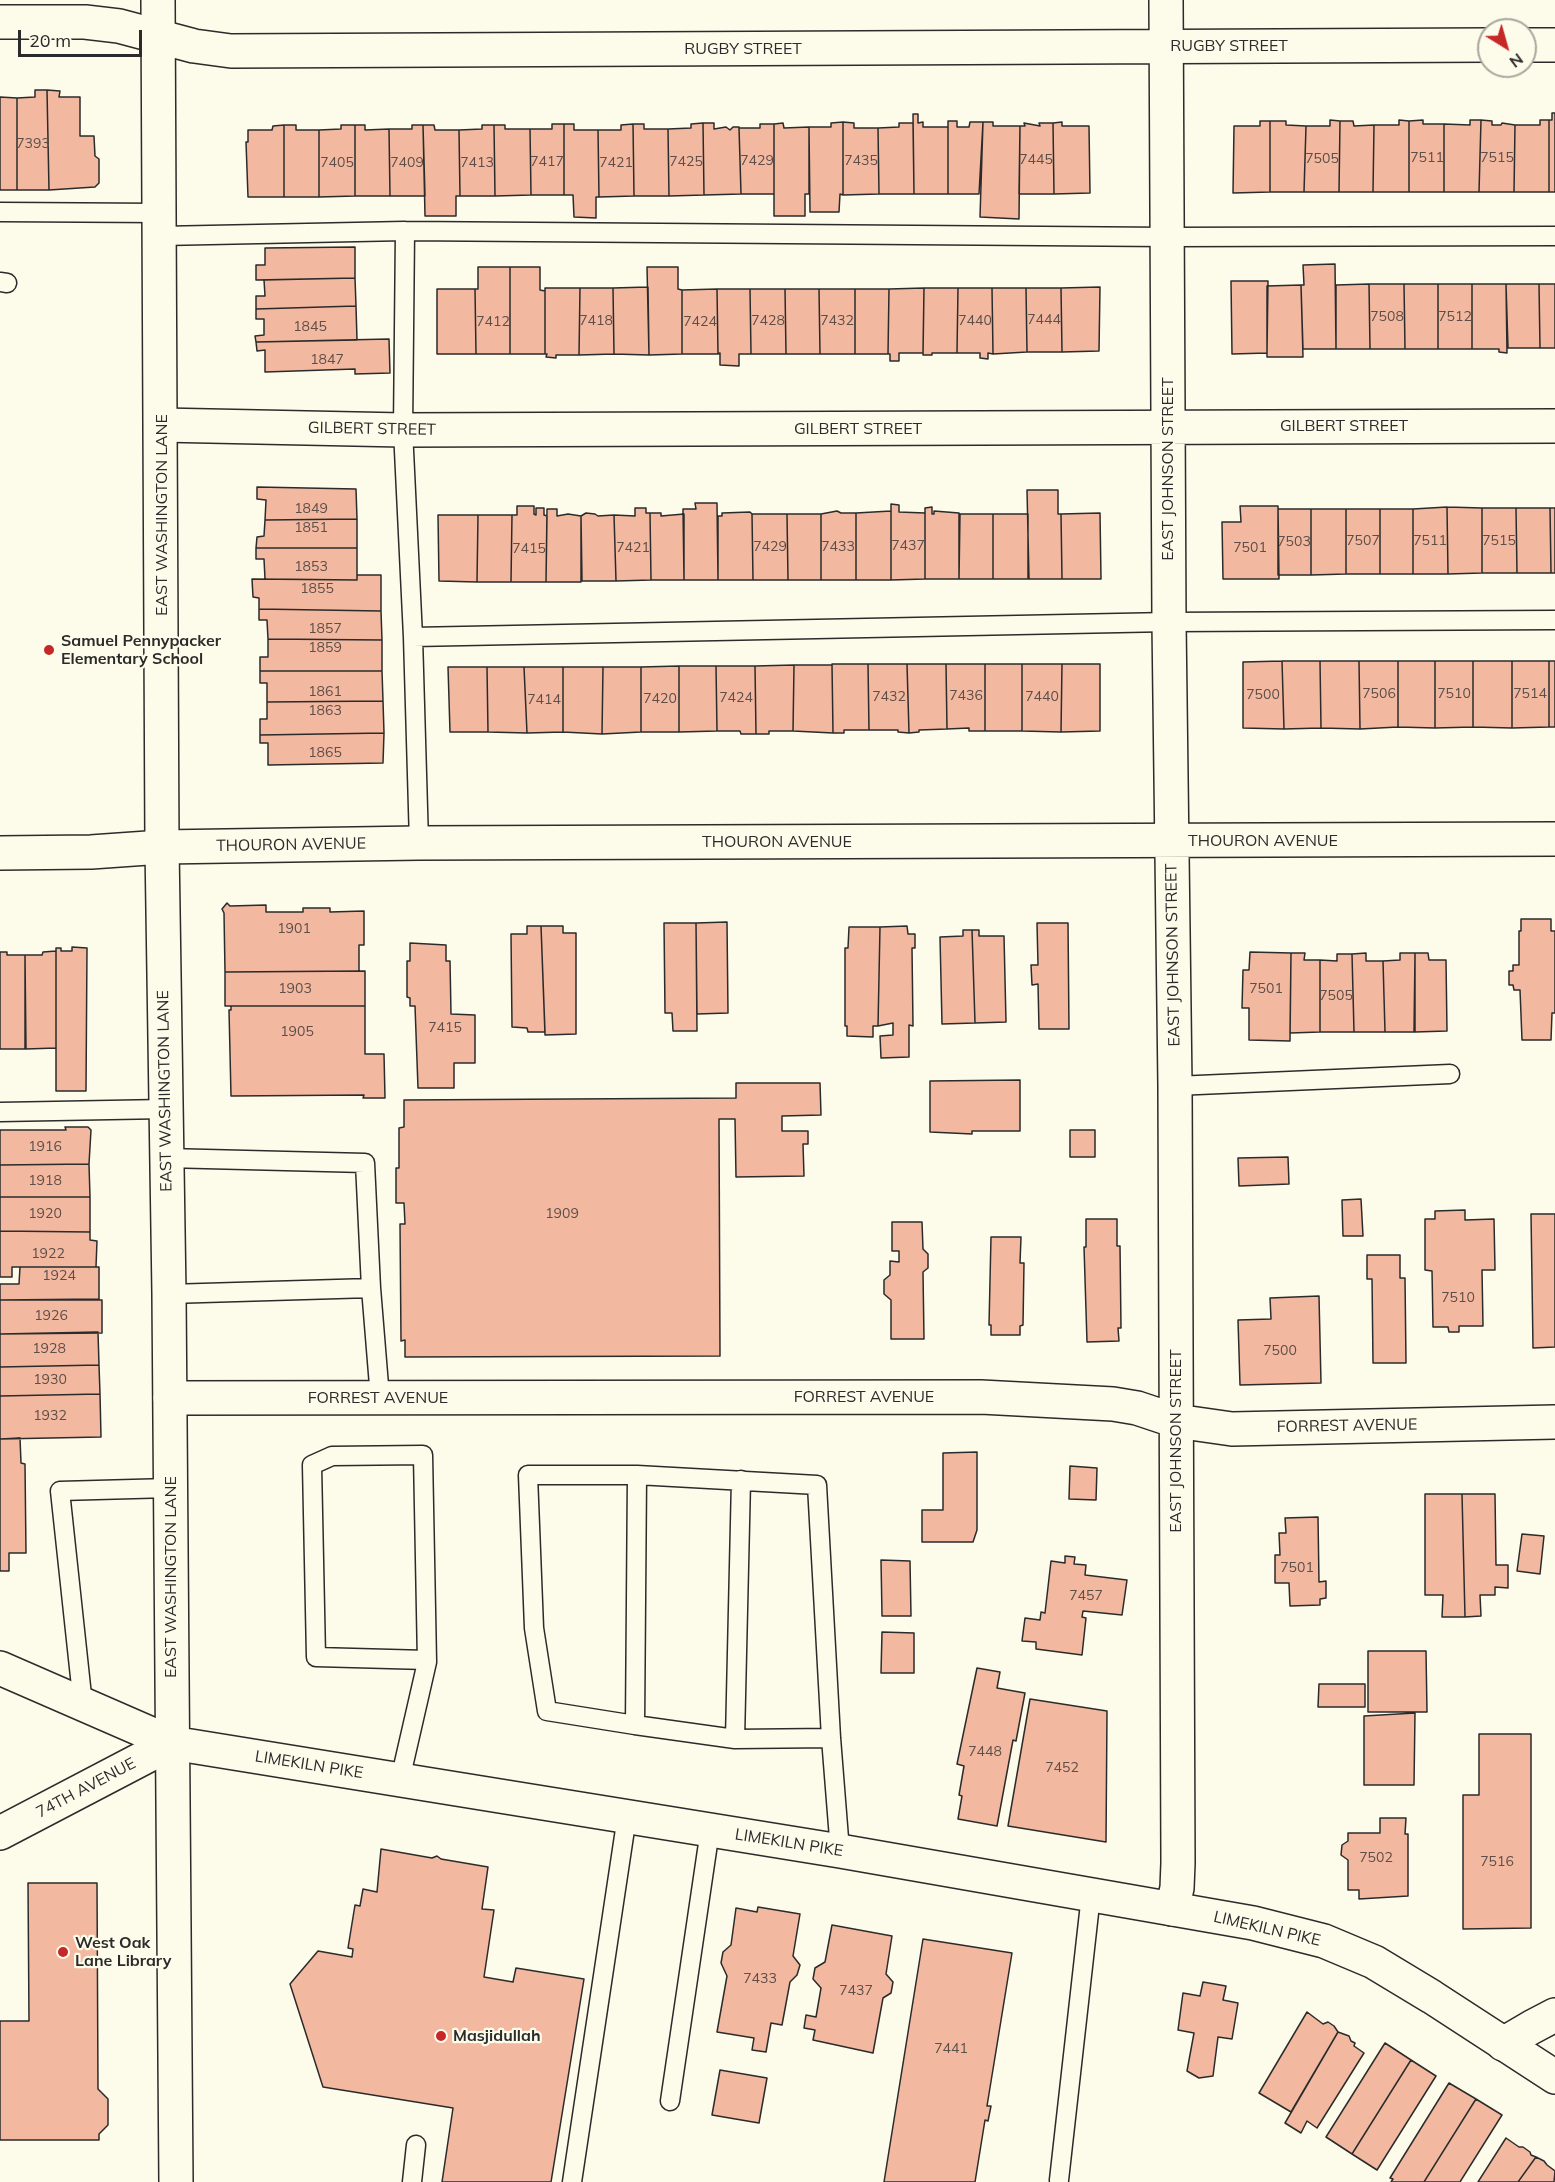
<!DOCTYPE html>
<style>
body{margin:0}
#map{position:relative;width:1555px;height:2182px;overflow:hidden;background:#fdfbea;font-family:Mulish,sans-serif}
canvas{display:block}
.north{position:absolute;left:1477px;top:18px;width:60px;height:60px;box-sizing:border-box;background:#fdfbea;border:2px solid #a9a89e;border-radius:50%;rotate:143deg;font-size:16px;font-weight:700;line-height:24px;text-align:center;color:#2b2b2b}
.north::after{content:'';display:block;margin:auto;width:21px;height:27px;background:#c62828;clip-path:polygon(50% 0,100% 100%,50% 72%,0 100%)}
.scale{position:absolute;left:18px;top:30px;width:124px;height:27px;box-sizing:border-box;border:3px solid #2b2b2b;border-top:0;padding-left:8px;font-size:18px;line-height:21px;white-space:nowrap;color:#2b2b2b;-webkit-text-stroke:4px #fdfbea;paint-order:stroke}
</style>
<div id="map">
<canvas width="1555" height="2182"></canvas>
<div class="north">N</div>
<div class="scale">20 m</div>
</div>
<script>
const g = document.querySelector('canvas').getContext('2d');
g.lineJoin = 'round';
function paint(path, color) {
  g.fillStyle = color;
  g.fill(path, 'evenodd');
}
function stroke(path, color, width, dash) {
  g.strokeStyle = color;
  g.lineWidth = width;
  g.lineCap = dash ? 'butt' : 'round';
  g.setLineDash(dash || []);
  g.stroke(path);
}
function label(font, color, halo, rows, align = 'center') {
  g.font = font + ' Mulish,sans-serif';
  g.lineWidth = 4.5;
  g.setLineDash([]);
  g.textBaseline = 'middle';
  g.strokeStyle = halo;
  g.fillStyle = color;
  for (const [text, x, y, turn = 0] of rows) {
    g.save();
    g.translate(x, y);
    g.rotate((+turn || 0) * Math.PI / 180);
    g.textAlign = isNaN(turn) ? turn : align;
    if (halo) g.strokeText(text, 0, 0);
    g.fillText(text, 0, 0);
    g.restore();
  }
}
const building = new Path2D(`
 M35,90H47L49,190H17V98L35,97Z
 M47,90L60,91L59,97H80V136H94L95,156L99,159V183L95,187L49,190Z
 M0,97L17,98V190H0Z
 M1552,113H1555V192H1549V120H1552Z
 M913,114H918V123L923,122V127H948V194H914Z
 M1330,120L1340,121L1339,192H1304L1306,126H1330Z
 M1399,120L1409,121V192H1373L1374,125H1399Z
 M1423,120V124H1444V192H1409V121Z
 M1470,120H1481L1479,192H1444V124L1470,125Z
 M1481,120L1492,121V125H1501L1502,123L1515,125L1514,192H1479Z
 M1540,120H1549V192H1514L1515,125H1540Z
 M948,121H957V127H969L970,122H983L979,194H948Z
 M1260,121H1270V192L1233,193L1234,126H1260Z
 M1270,121H1286V125L1306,126L1304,192H1270Z
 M1340,121H1353L1354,126L1374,125L1373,192H1339Z
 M843,122L854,123V128H878L879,194L843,195Z
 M843,122V195L840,194L839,212H810L809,127H831V123Z
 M983,122H993V126H1020L1019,219L980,217Z
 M1062,122V126H1089L1090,193L1054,194L1053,123Z
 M703,123L704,195L669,196L668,129L691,128V124Z
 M703,123H714V129L726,127L730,130L733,127H739L741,194L704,195Z
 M783,123L784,128L809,127V194H805V216H774V124Z
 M899,123H913L914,194H879L878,128L899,127Z
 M1024,123L1040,126L1039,123H1053L1054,194H1019L1020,126H1025Z
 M552,124H564V195H531L530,129H552Z
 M564,124H574V130H598L599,197H596V218L574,217L573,195H564Z
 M633,124H644V129H668L669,196H634Z
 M633,124L634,196L599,197L598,130H621V125Z
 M760,124H774V194H741L739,128H760Z
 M284,125H296V130H319V197H284Z
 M284,125V197H248L246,142H248V130H272L273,126Z
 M341,125H355V196L319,197V130L341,129Z
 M355,125H365V130L389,129L390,196H355Z
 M412,125H423L425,196H390L389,129H412Z
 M423,125H434L435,130H459L460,196H456V216H425Z
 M482,125H494L495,196H460L459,130L482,129Z
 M494,125H505V129H530L531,195L495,196Z
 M355,247V278L256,280V265H265V248Z
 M1335,264L1336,349H1303L1301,285H1304L1303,265Z
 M478,267H510V354H476L475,289H478Z
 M510,267H540V290L545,291V354H510Z
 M647,267H678V289L682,290V354L649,355Z
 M355,278L356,306L256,309V296H265L264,280Z
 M1231,281H1268L1267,353L1232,354Z
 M1369,284H1404L1405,349H1370Z
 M1369,284L1370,349H1336V285Z
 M1404,284H1438V349H1405Z
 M1438,284H1472V349H1438Z
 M1472,284H1506L1507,353L1499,352V349H1472Z
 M1506,284H1539L1540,348H1508Z
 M1539,284H1555V348H1540Z
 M1301,285L1303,357H1267V286Z
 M648,287L649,355L614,354L613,288Z
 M1100,287L1099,351L1062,352L1061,288Z
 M545,288H580L579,355H556V358L546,357L547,354H545Z
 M580,288H613L614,354L579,355Z
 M924,288H958L957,353H932V355H923Z
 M924,288L923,353H899V361H890V354H888L889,289Z
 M958,288H992L993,354L988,353V359L980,358V353H957Z
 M992,288H1026L1027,352L993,354Z
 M1026,288H1061L1062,352H1027Z
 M437,289H475L476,354H437Z
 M717,289L718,354H682V290Z
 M717,289H750L751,354H739V366L720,365V353L718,354Z
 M750,289H785L786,354H751Z
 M785,289H819L820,354H786Z
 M819,289H855V354H820Z
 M855,289H889L888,354H855Z
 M356,306L357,340L256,342L255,336L264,335V319H256V309Z
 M389,339L390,373L355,374V369L265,372V350L257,351L256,342Z
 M257,487L356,489L357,519L265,520L266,500L257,499Z
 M1027,490H1058V514H1061L1062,579H1029Z
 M695,503H717L718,580H684L683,509H696Z
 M891,504L899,505V512L925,513V579L891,580Z
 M517,506H534V514L536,515V508H544V515L547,516L546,582H511L512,515H517Z
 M1240,506H1278L1279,579H1223L1222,522H1241Z
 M932,507V514H934V511L959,513V579H925V508Z
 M1447,507L1448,574H1413V509Z
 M1447,507L1482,508V573L1448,574Z
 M635,508H646V513H650L651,580L616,581L614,515L635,516Z
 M1482,508H1516L1517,573H1482Z
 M1516,508H1550L1551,573H1517Z
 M1550,508H1555V573H1551Z
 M547,509H557V516L568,514L581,516V582H546Z
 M1278,509H1311V575H1278Z
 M1311,509H1346V574L1311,575Z
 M1346,509H1380V574H1346Z
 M1380,509H1413V574H1380Z
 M837,511L841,513H856V580H821V514Z
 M891,511V580H856V513Z
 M750,512L752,514L753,580H718V516H722V513Z
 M586,513L595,514L598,516L614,515L616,581H582L581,516Z
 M650,513H661V516L684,514V580H651Z
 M1100,513L1101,579H1062L1061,514Z
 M752,514H787L788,580H753Z
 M787,514H821V580H788Z
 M960,514H993V579H959Z
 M993,514H1028V579H993Z
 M438,515H478L477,582L439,581Z
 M478,515H512L511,582H477Z
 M357,519V548H256L257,537L264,536L265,520Z
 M256,548H357V580L265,579L264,559H256Z
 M357,575H381V611L259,609V598L253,597L252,579L357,580Z
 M259,609L381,611L382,640L268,639L267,620H259Z
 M268,639L382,640V671H260V657H268Z
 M1282,661L1284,729L1243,728V662Z
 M1282,661H1320L1321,728L1284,729Z
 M1320,661H1359L1360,729L1321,728Z
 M1359,661H1398V727L1360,729Z
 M1398,661H1435V728L1398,727Z
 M1435,661H1473V727L1435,728Z
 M1473,661H1512V728L1473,727Z
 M1512,661H1549V727L1512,728Z
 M1549,661H1555V727H1549Z
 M832,664H868L869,730H844V733H833Z
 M868,664H907L909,733L898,732V730H869Z
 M907,664H946L947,729L919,730V732L909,733Z
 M946,664H985V731H969V728L947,729Z
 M985,664H1022V731H985Z
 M1022,664H1062L1061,732L1022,731Z
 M1062,664H1100V731L1061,732Z
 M794,665H832L833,733L793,731Z
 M794,665L793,731H769V734H756L755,666Z
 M679,666V732H641V667Z
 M679,666H716L717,731L679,732Z
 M716,666H755L756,734H741L740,731H717Z
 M448,667H487L488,732H450Z
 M487,667H524L527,733L488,732Z
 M524,667H563V732L527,733Z
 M563,667H603L602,734L563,732Z
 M603,667H641V732L602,734Z
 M260,671H382L383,701L267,702V683H260Z
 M383,701L384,733L260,735V719H267V702Z
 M384,733L383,763L268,765V743H260V735Z
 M227,903L230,906L266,905V912H303V908H330V912L364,911V945H359V971L225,972L224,913L222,909Z
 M1521,919H1551V931H1555V1013H1552L1551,1040H1522L1520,990H1514L1513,985H1509V971H1513V965H1519V931H1521Z
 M727,922L728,1013L697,1014L696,923Z
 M664,923H696L697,1031H673L672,1013H665Z
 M1037,923H1068L1069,1029H1039L1038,984L1032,985L1031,965H1038Z
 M527,926H541L545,1032H528L527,1028L512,1027L511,934H527Z
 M541,926H563V933H576V1034L545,1035Z
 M907,926L908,934H915V948H912L913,1026L909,1025V1057L881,1058L880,1036L893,1035V1023L878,1026L880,927Z
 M849,927H880L878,1026H873V1037L847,1036V1026H845V948H848Z
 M963,930H972L975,1023L942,1024L940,937L963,936Z
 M972,930H979V936H1004L1006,1022L975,1023Z
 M410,943L446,945V961H450L451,1014L475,1015V1063H454V1088H418L415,1006H410V998L407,997V961H410Z
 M72,947L87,948L86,1091H56V948H61V951H72Z
 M56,951V1048L26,1049L25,955H42L43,952Z
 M0,952H7V955H25V1049H0Z
 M1250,952L1291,953L1290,1041L1249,1040V1008H1242L1243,970H1249Z
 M1291,953H1305L1304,960H1320V1032L1290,1033Z
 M1366,953V961H1383L1385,1032H1354L1352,954Z
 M1400,953H1415L1414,1032H1385L1383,961L1400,960Z
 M1415,953H1428L1429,960H1446L1447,1031L1415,1032Z
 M1337,954H1352L1354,1032H1320V960L1337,961Z
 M365,971V1006H225V972Z
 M231,1006H365V1054H384L385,1098H363L364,1095L231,1096L229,1010H231Z
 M1020,1080V1131H972V1134L930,1132V1081Z
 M736,1083H820L821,1115L782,1116V1131H808V1144H803L804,1176L736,1177L735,1119H719L720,1356L405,1357V1340L401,1341L400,1224H405L404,1203H396V1168H399V1128L404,1127V1100L736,1098Z
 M65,1127H88L91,1130L89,1164L0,1165V1130H66Z
 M1070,1130H1095V1157H1070Z
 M1288,1157L1289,1184L1239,1186L1238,1158Z
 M89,1164L90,1197H0V1165Z
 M0,1197H90V1232L0,1231Z
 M1361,1199L1363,1236H1343L1342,1200Z
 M1465,1210V1220L1494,1219L1495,1270H1482L1483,1326H1459V1332H1449L1448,1327H1433L1432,1271L1425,1270V1219H1435V1211Z
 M1531,1214H1555V1347L1533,1348Z
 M1086,1219H1117V1246H1120L1121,1328H1118L1119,1341L1087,1342L1084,1247H1086Z
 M892,1222H922L923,1249L928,1254V1268L923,1272L924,1339H891V1300L884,1294V1280L890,1275V1261L899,1262V1251H892Z
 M0,1231L90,1232V1240L97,1241L96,1267H12V1277H0Z
 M991,1237H1021L1020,1263H1024L1023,1325L1020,1326V1335H991V1325H989Z
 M1367,1255H1400V1278H1405L1406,1363H1373L1372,1279H1367Z
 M20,1267H99V1299L0,1300V1284H19Z
 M1319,1296L1321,1383L1240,1385L1238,1320L1271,1319L1270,1298Z
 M0,1300H102V1333L0,1334Z
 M98,1332L99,1365L0,1367V1334Z
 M99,1365L100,1394L0,1396V1367Z
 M100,1394L101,1437L0,1439V1396Z
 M20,1438L21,1463L25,1464L26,1553H9V1571H0V1439Z
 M977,1452V1530L973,1542H922V1510H943V1453Z
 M1070,1466L1097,1468L1096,1500L1069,1499Z
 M1425,1494H1462L1465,1617H1442L1443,1595H1425Z
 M1462,1494H1495L1496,1565H1508V1588L1495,1587V1595H1480L1481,1616L1465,1617Z
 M1318,1517L1319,1582L1326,1581V1598L1320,1599V1605L1290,1606L1289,1583H1275V1555H1280L1279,1533H1286L1285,1518Z
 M1522,1534L1544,1536L1540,1574L1517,1571Z
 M1065,1556L1075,1557L1074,1564L1086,1565L1085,1575L1127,1580L1122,1615L1083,1611L1082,1617L1086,1618L1082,1655L1036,1649V1642L1022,1641L1025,1618L1040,1620L1041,1612L1045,1613L1051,1561L1065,1563Z
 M881,1560L910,1561L911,1616H882Z
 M882,1632L914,1633V1673H881Z
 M1368,1651H1426L1427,1712H1368Z
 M977,1668L1000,1672L997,1688L1025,1693L1016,1741L1013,1740L997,1826L958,1819L962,1796L959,1795L964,1766L957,1764Z
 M1319,1684H1365V1707H1318Z
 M1030,1699L1107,1711L1106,1842L1008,1826Z
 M1415,1713L1414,1785H1364V1716Z
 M1479,1734H1531V1928L1463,1929V1795H1479Z
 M1380,1818H1406L1405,1834H1408V1896L1359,1899V1890H1348V1860L1341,1855L1342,1845L1348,1841V1833H1380Z
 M381,1849L432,1858L437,1856L441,1859L488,1867L482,1909L494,1910L484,1977L513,1982L516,1968L584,1979L551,2182H442L453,2108L323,2087L290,1984L318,1951L352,1957L353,1949L348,1948L355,1905L360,1906L363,1889L377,1892Z
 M28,1883H97L98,2089L108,2099V2125L99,2134V2140H0V2021H29Z
 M758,1907L800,1914L793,1956L800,1965L797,1975L790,1982L782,2025L771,2023L766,2052L752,2050L754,2038L717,2032L727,1976L721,1963L723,1952L731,1945L736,1908L757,1912Z
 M832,1925L892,1936L886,1974L893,1982L891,1993L883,1998L873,2053L813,2040L815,2030L804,2028L806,2015L816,2017L821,1988L813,1979L815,1968L825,1962Z
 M923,1939L1012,1953L987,2106H991L988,2121L985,2120L975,2182H884Z
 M1203,1982L1226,1986L1223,2000L1238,2003L1232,2039L1218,2037L1213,2076L1199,2078L1187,2071L1194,2033L1178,2030L1183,1993L1200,1996Z
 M1307,2012L1323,2024L1328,2022L1334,2026L1338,2032L1291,2112L1259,2093Z
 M1338,2032L1349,2036L1351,2041L1355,2043L1354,2046L1364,2053L1317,2128L1307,2121L1301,2133L1285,2123Z
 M1385,2043L1411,2060L1352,2154L1326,2137Z
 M1411,2060L1436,2076L1377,2170L1352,2154Z
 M720,2070L767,2078L759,2123L712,2115Z
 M1449,2083L1476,2099L1424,2182H1391L1393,2179L1390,2178Z
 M1476,2099L1502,2115L1460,2182H1424Z
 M1506,2138L1519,2147H1523L1530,2152L1531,2155L1536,2157L1518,2182H1478Z
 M1536,2157L1544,2161L1547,2165L1555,2171L1554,2182H1518Z`);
paint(building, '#f2b8a0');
stroke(building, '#2b2b2b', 1.5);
const lane = new Path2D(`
 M0,212L161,213
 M405,231L403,430L413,637
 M161,236L405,231L1168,237L1555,236
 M0,282L7,283
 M419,843L413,637L1169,622L1555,620
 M1175,1086L1450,1074
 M0,1112L165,1109
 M166,1158L365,1163L371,1288L380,1398
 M169,1294L371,1288
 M741,1480L735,1739L831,1738
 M83,1705L60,1491L170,1488
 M635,1725L547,1711L534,1628L528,1475H637
 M735,1739L635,1725L637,1475L817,1485L831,1738L840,1851
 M400,1780L427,1662L423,1455L332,1456L312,1465L316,1657L427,1660
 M670,2101L710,1830
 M1059,2180L1091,1895
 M412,2182L416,2145
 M572,2182L627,1816`);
const street = new Path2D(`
 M1166,0L1169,622L1175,1086L1178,1863L1177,1888L1172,1909
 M0,22H85L119,26L194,46L231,51L1489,45
 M1525,45H1555
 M161,425L403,430L1555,426
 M0,853L91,852L162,847L419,843L1555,839
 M170,1398L981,1397L1113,1404L1137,1408L1176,1421L1232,1429L1555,1422
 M0,1833L172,1743
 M1503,2044L1532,2027L1555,2015`);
const secondary = new Path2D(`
 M158,0L162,847L169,1294L176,2182
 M0,1668L172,1743L840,1851L1253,1923L1324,1941L1374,1962L1432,1997L1555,2077`);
stroke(lane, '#2b2b2b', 21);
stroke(street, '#2b2b2b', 36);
stroke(secondary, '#2b2b2b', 36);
stroke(lane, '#fdfbea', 18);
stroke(street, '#fdfbea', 33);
stroke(secondary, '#fdfbea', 33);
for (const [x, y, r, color] of [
 [49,650,6,"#c62828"],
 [63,1952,6,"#c62828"],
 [441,2036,6,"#c62828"]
]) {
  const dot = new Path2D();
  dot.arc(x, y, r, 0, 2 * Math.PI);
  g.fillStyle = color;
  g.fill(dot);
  stroke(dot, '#fdfbea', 2);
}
label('14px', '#5d4e48', null, [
 ["7393",33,144],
 ["7511",1427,158],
 ["7515",1497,158],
 ["7505",1322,159],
 ["7445",1036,160],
 ["7429",757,161],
 ["7435",861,161],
 ["7417",547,162],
 ["7425",686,162],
 ["7405",337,163],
 ["7409",407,163],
 ["7413",477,163],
 ["7421",616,163],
 ["7508",1387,317],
 ["7512",1455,317],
 ["7444",1044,320],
 ["7418",596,321],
 ["7428",768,321],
 ["7432",837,321],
 ["7440",975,321],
 ["7412",493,322],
 ["7424",700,322],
 ["1845",310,327],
 ["1847",327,360],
 ["1849",311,509],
 ["1851",311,528],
 ["7507",1363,541],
 ["7511",1430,541],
 ["7515",1499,541],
 ["7503",1294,542],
 ["7437",908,546],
 ["7429",770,547],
 ["7433",838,547],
 ["7421",633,548],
 ["7501",1250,548],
 ["7415",529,549],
 ["1853",311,567],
 ["1855",317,589],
 ["1857",325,629],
 ["1859",325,648],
 ["1861",325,692],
 ["7506",1379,694],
 ["7510",1454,694],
 ["7514",1530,694],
 ["7500",1263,695],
 ["7436",966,696],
 ["7432",889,697],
 ["7440",1042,697],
 ["7424",736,698],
 ["7420",660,699],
 ["7414",544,700],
 ["1863",325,711],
 ["1865",325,753],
 ["1901",294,929],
 ["1903",295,989],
 ["7501",1266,989],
 ["7505",1336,996],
 ["7415",445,1028],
 ["1905",297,1032],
 ["1916",45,1147],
 ["1918",45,1181],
 ["1920",45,1214],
 ["1909",562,1214],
 ["1922",48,1254],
 ["1924",59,1276],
 ["7510",1458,1298],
 ["1926",51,1316],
 ["1928",49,1349],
 ["7500",1280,1351],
 ["1930",50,1380],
 ["1932",50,1416],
 ["7501",1297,1568],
 ["7457",1086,1596],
 ["7448",985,1752],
 ["7452",1062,1768],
 ["7502",1376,1858],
 ["7516",1497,1862],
 ["7433",760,1979],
 ["7437",856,1991],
 ["7441",951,2049]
]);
label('16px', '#2b2b2b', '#fdfbea', [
 ["RUGBY STREET",1229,46],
 ["RUGBY STREET",743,49],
 ["GILBERT STREET",1344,426],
 ["GILBERT STREET",372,429,1],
 ["GILBERT STREET",858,429],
 ["EAST JOHNSON STREET",1168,469,-90],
 ["EAST WASHINGTON LANE",162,515,-90],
 ["THOURON AVENUE",1263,841],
 ["THOURON AVENUE",777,842],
 ["THOURON AVENUE",291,845,-1],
 ["EAST JOHNSON STREET",1173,955,-91],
 ["EAST WASHINGTON LANE",165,1091,-91],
 ["FORREST AVENUE",864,1397],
 ["FORREST AVENUE",378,1398],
 ["FORREST AVENUE",1347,1426,-1],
 ["EAST JOHNSON STREET",1176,1441,-90],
 ["EAST WASHINGTON LANE",171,1577,-90],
 ["LIMEKILN PIKE",309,1765,9],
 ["74TH AVENUE",86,1788,-28],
 ["LIMEKILN PIKE",789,1843,9],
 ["LIMEKILN PIKE",1267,1929,13]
]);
label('bold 16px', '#2b2b2b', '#fdfbea', [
 ["Samuel Pennypacker",61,641],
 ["Elementary School",61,659],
 ["West Oak",75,1943],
 ["Lane Library",75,1961],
 ["Masjidullah",453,2036]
], 'left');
</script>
